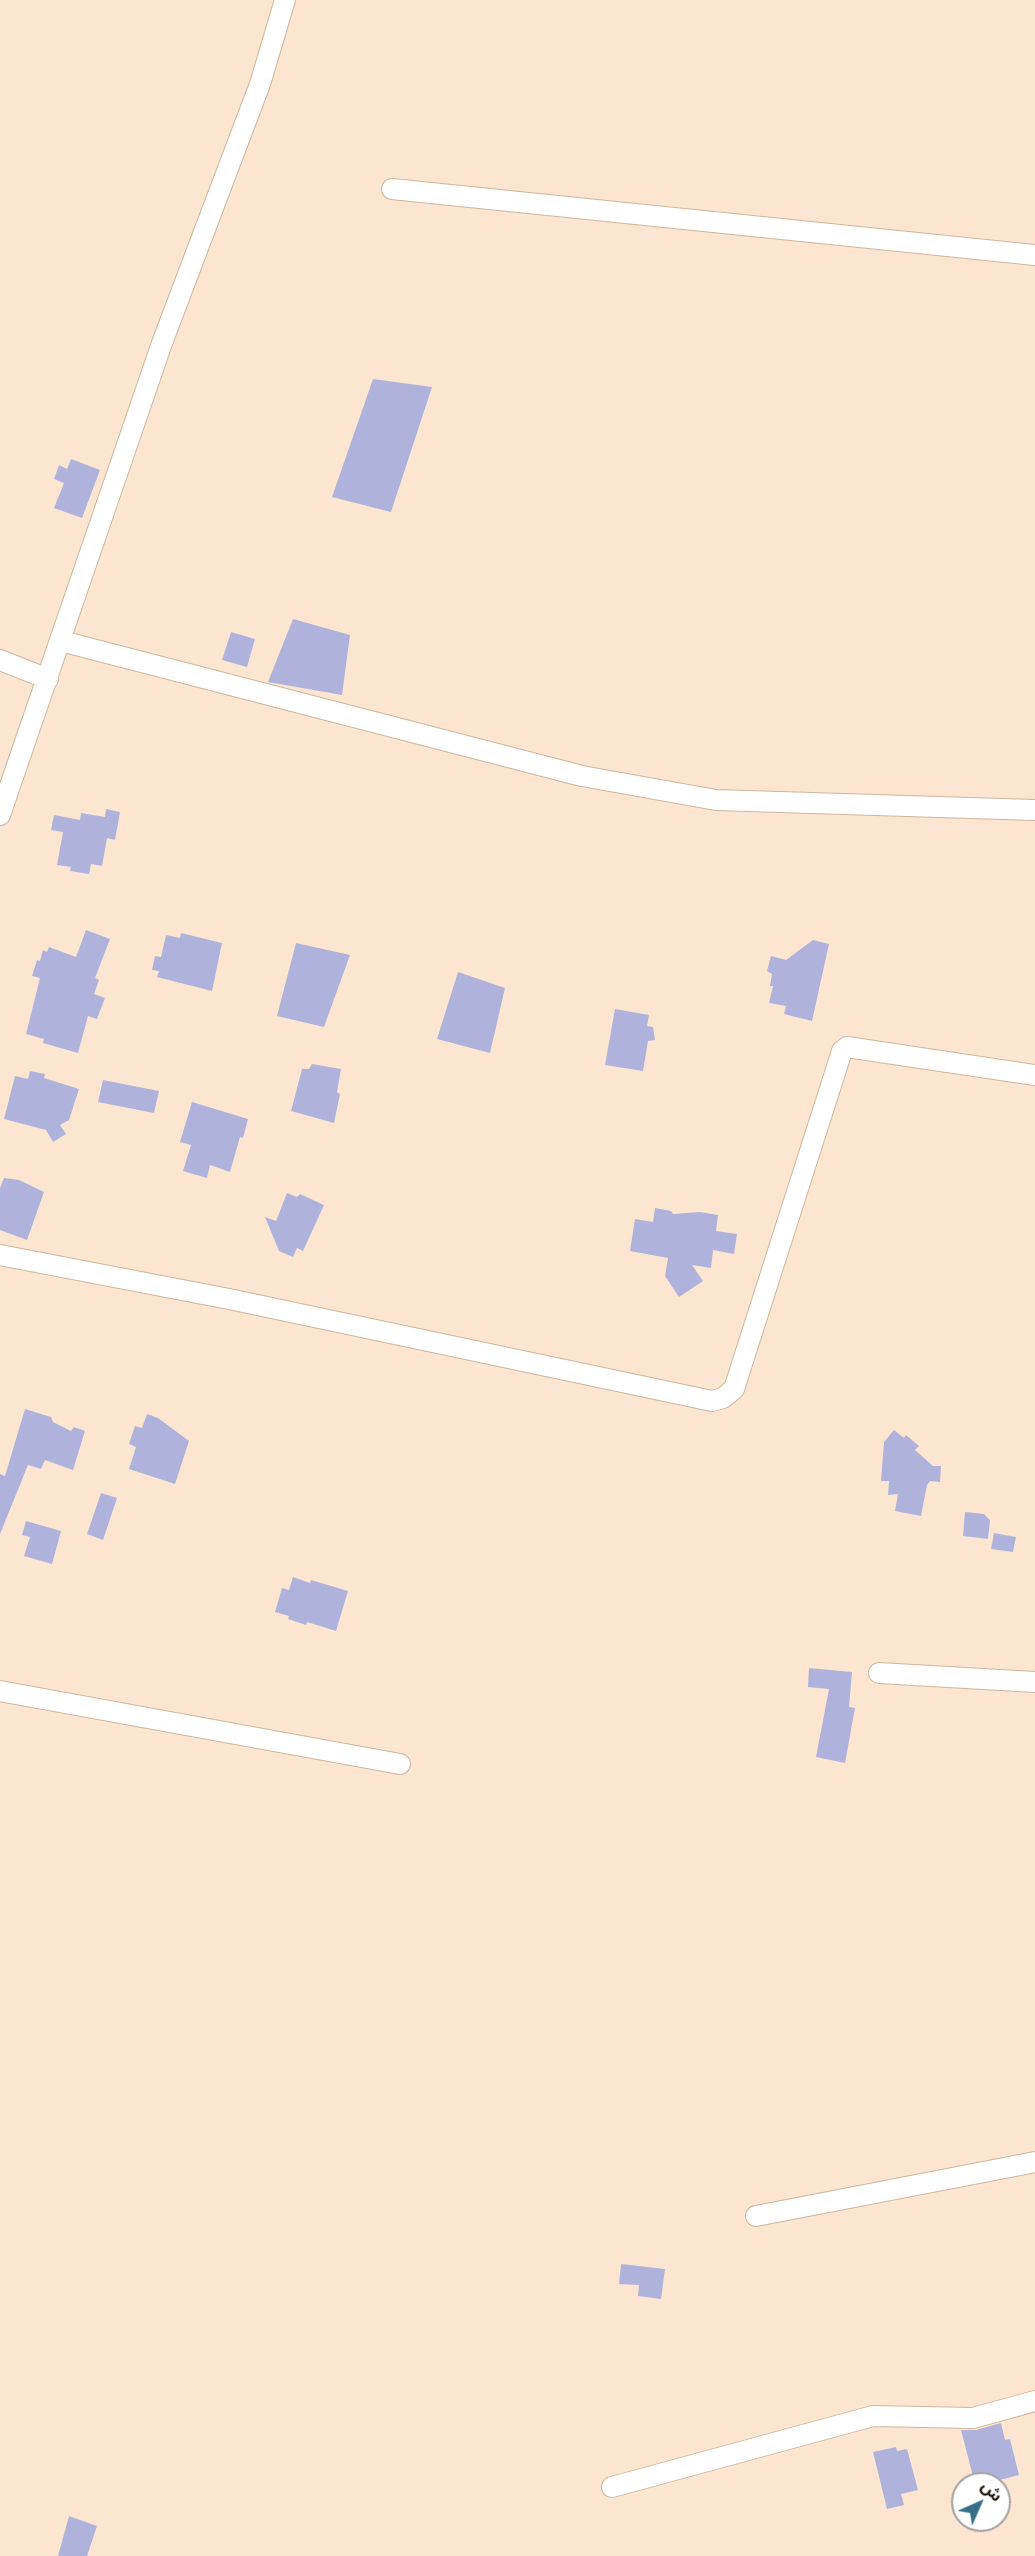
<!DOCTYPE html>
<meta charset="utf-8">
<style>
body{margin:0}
#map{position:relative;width:1035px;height:2556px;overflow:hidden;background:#fce6d1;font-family:"IBM Plex Sans","Noto Sans Arabic",sans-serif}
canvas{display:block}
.north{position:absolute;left:951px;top:2472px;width:60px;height:60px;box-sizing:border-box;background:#fff;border:2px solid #a5a19e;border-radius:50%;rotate:45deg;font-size:16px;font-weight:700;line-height:24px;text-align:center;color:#1f150c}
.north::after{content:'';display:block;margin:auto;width:21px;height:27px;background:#356f88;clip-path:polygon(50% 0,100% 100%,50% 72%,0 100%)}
</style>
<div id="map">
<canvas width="1035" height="2556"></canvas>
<div class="north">ش</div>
</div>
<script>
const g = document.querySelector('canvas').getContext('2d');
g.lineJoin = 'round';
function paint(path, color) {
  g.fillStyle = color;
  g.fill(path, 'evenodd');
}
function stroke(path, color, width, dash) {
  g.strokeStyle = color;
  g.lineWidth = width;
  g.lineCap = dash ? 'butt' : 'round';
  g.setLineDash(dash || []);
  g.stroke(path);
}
paint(new Path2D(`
 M373,379L432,387L391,512L332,497Z
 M71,459L100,470L82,518L54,508L64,483L54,479L59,465L67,469Z
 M293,619L350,635L342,695L268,682Z
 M231,632L255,639L247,667L222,660Z
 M106,809L120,812L115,840L107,838L102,866L91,864L89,874L70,871L71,867L57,865L63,832L51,830L54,815L80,820L81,813L105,817Z
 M86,930L110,939L95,978L99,980L94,994L105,998L97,1019L88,1016L78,1053L43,1043L44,1039L26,1034L40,978L32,976L37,960L40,961L43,950L47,952L49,947L76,957Z
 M181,933L222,943L212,991L157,977L159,971L152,970L155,956L161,957L166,935L180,938Z
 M813,940L829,944L812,1021L784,1014L786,1006L769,1003L773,986H770L772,974L767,971L771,956L786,960Z
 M296,943L350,955L324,1027L277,1016Z
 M458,972L505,988L490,1053L437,1039Z
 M615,1009L649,1015L647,1026L653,1027L655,1040L648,1041L643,1071L605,1065Z
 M312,1064L341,1069L337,1092L340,1094L334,1123L291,1111L302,1069H309Z
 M30,1071L45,1074L44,1078L79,1089L69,1120L60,1125L66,1134L53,1142L46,1130L4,1119L15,1076L28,1079Z
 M103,1080L159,1091L154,1113L98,1102Z
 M192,1102L248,1119L243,1138L240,1137L230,1172L210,1165L207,1178L183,1171L191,1145L180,1142Z
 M4,1178L19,1180L44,1192L27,1240L0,1230V1188Z
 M287,1193L297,1197L300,1194L324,1205L303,1251L297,1248L293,1257L279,1251L265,1217L276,1221Z
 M655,1208L671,1211L673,1214L700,1212L718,1215L716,1231L737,1234L734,1254L713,1250L711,1268L692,1265L703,1281L679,1297L665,1276L668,1258L630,1251L635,1219L653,1222Z
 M25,1409L51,1417L53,1422L71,1431L74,1427L85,1431L73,1470L45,1460L41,1469L28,1465L0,1534V1474L5,1476Z
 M147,1414L158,1418L189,1441L175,1484L129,1469L136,1447L129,1444L135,1426L142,1428Z
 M894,1430L904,1438L906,1435L919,1446L915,1450L933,1466H941L940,1482L930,1481L927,1485L921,1516L895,1511L898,1494L888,1495L889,1481H881L884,1442Z
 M101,1493L117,1498L103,1540L87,1534Z
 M965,1512L984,1514L990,1520L988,1539L963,1536Z
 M26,1521L61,1531L52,1564L24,1556L30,1537L22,1535Z
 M994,1533L1016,1537L1013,1552L991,1549Z
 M293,1577L310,1583L311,1580L348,1591L336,1631L307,1622L306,1625L288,1619L289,1616L275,1612L282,1588L289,1590Z
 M809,1668L852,1672L849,1707L855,1708L845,1763L816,1757L829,1689L808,1687Z
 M621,2264L665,2269L661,2299L638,2296L639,2285L619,2284Z
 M1001,2423L1005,2440L1010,2439L1019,2475L984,2484H975L961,2430H976Z
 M896,2447L897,2451L907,2449L918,2490L901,2494L904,2505L887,2509L873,2452Z
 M69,2516L97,2526L87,2556H58Z`), '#afb3dc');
const minor = new Path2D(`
 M392,189L1035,255
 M61,641L582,776L716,800L1035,810
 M0,660L48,679
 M0,815L162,343L260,84L285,0
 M0,1255L229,1299L712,1401L723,1398L734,1389L842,1051L847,1047L1035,1075
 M879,1673L1035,1682
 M0,1691L400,1764
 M756,2216L1035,2162
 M612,2487L873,2416L973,2418L1035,2401`);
stroke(minor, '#cfb59c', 22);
stroke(minor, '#fff', 20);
</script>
